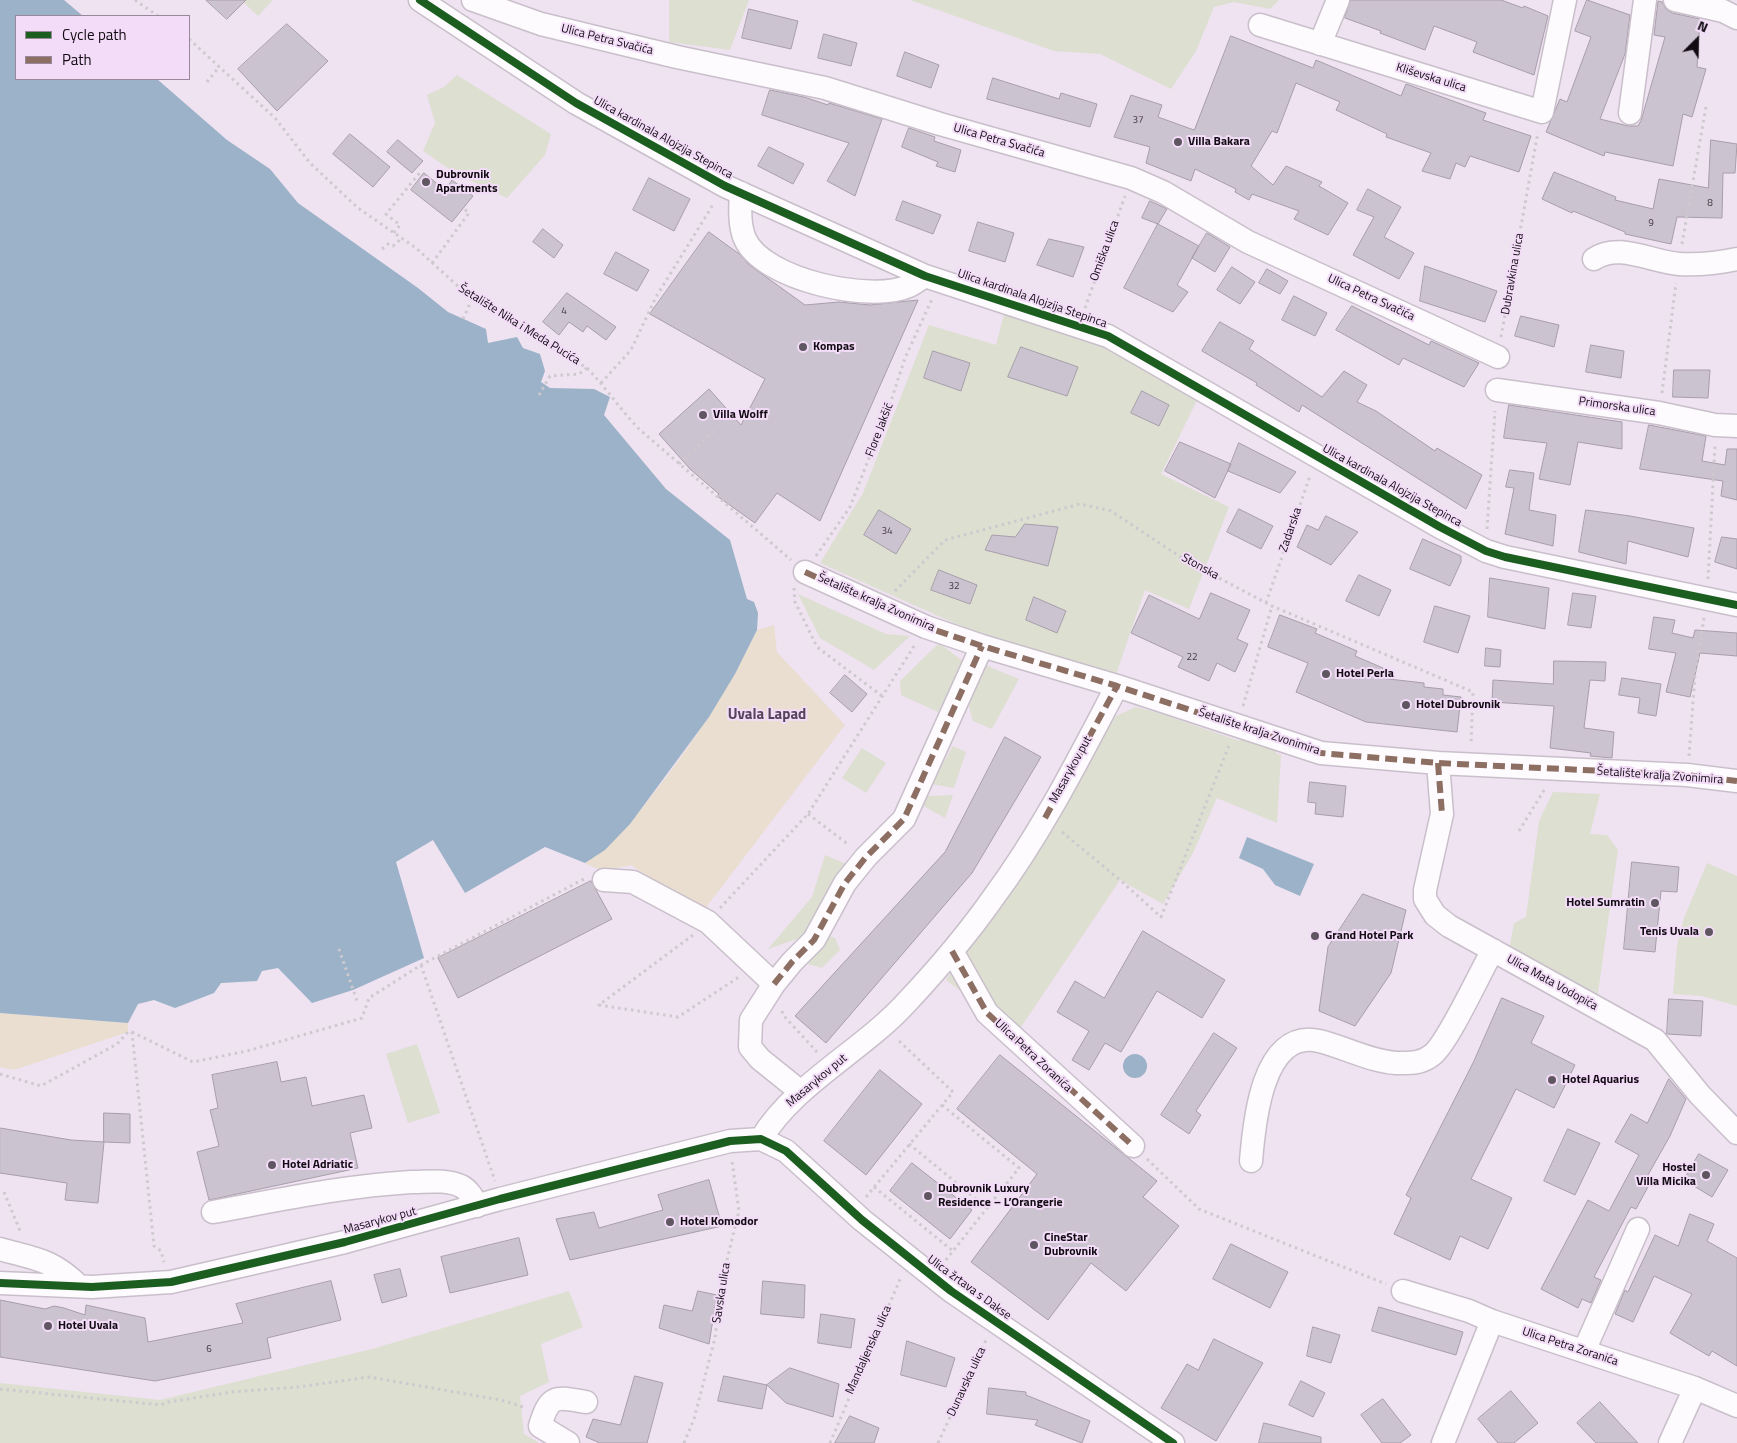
<!DOCTYPE html>
<meta charset="utf-8">
<style>
body{margin:0}
#map{position:relative;width:1737px;height:1443px;overflow:hidden;background:#efe2f1;font-family:"Titillium Web",sans-serif}
canvas{display:block}
.legend{position:absolute;left:15px;top:15px;width:175px;height:65px;box-sizing:border-box;background:#f3dcf7;border:1px solid #99889c;margin:0;padding:6px 9px;list-style:none;font-size:15px;color:#120b13}
.legend li{display:flex;align-items:center;gap:10px;height:25px}
.legend b{width:25px;border:1px solid #99889c}
.north{position:absolute;left:1672px;top:15px;width:50px;height:50px;-webkit-text-stroke:4px #f3dcf7;paint-order:stroke;rotate:23deg;font-size:14px;font-weight:700;line-height:20px;text-align:center;color:#120b13}
.north::after{content:'';display:block;margin:auto;width:18px;height:22px;background:#120b13;clip-path:polygon(50% 0,100% 100%,50% 72%,0 100%)}
</style>
<div id="map">
<canvas width="1737" height="1443"></canvas>
<ul class="legend">
<li><b style="height:6px;background:#1b5e20"></b>Cycle path</li>
<li><b style="height:6px;background:#8d6e63"></b>Path</li>
</ul>
<div class="north">N</div>
</div>
<script>
const g = document.querySelector('canvas').getContext('2d');
g.lineJoin = 'round';
function paint(path, color) {
  g.fillStyle = color;
  g.fill(path, 'evenodd');
}
function stroke(path, color, width, dash) {
  g.strokeStyle = color;
  g.lineWidth = width;
  g.lineCap = dash ? 'butt' : 'round';
  g.setLineDash(dash || []);
  g.stroke(path);
}
function label(font, color, halo, rows, align = 'center') {
  g.font = font + ' "Titillium Web",sans-serif';
  g.lineWidth = 4;
  g.setLineDash([]);
  g.textBaseline = 'middle';
  g.strokeStyle = halo;
  g.fillStyle = color;
  for (const [text, x, y, turn = 0] of rows) {
    g.save();
    g.translate(x, y);
    g.rotate((+turn || 0) * Math.PI / 180);
    g.textAlign = isNaN(turn) ? turn : align;
    if (halo) g.strokeText(text, 0, 0);
    g.fillText(text, 0, 0);
    g.restore();
  }
}
paint(new Path2D(`
 M241,0H273L258,16Z
 M669,0H749L730,50L669,42Z
 M910,0H1279L1270,9L1234,2L1214,7L1196,51L1171,89L1100,54L1054,51Z
 M457,75L551,134L545,155L507,198L455,173L423,151L435,123L427,95L444,87Z
 M1006,306L1106,343L1199,396L1161,474L1229,507L1189,609L1145,590L1115,677L983,636L820,563L863,493L929,325L996,345Z
 M798,594L886,634L910,636L874,670L820,638Z
 M939,643L964,662L938,712L901,695L900,681Z
 M985,665L1019,679L992,729L973,721L967,700Z
 M1136,707L1162,714L1239,741L1240,737L1277,750L1276,753L1281,755L1277,823L1217,798L1193,853L1163,904L1120,880L1017,1033L946,980L1037,847L1116,716Z
 M953,746L966,752L954,788L931,784Z
 M862,748L886,763L866,793L842,778Z
 M1553,792L1600,794L1590,834L1607,835L1618,850L1597,1000L1509,950L1514,923L1526,917L1539,821Z
 M953,795L945,818L920,804L926,796Z
 M825,855L846,864L811,934L768,949L812,897Z
 M1707,863L1737,876V1006L1702,996L1673,994L1677,946L1684,918Z
 M824,934L835,938L840,950L822,968L808,964Z
 M417,1044L440,1113L408,1123L386,1054Z
 M569,1291L583,1327L541,1344L549,1382L520,1396L524,1434L539,1443H0V1383L160,1400L372,1349Z`), '#dddfd1');
paint(new Path2D(`
 M774,625L777,652L845,725L701,914L631,865L602,871L585,863C615,844 635,817 657,789C696,739 729,687 757,630Z
 M0,1013L128,1023V1032L14,1070L0,1067Z`), '#eaded1');
paint(new Path2D(`
 M0,0H64L83,16H16V79H157L227,140L270,169L298,203L418,288L448,312L486,329L488,343L517,337L523,348L540,354L545,371L541,382L550,388L594,389L610,397L604,415L666,489L730,540L747,599L754,602L758,613L757,630L735,674L709,717L630,824L605,850L585,863L545,847L465,893L433,840L396,862L424,958L353,990L312,1003L278,968L262,971L257,981L221,983L214,993L175,1008L154,1000L138,1004L128,1023L0,1013Z
 M1247,837L1314,864L1300,896L1275,885L1263,869L1239,858Z
 M1123 1066a12 12 0 1 1 24 0a12 12 0 1 1-24 0Z`), '#9bb2c8');
const building = new Path2D(`
 M206,0H246L227,19Z
 M1351,0H1501L1523,8L1524,6L1548,16L1534,75L1473,52L1477,42L1434,26L1425,50L1380,33L1381,31L1345,18Z
 M1587,0L1630,15L1625,54L1600,119L1628,126H1638L1641,121L1665,37L1654,35L1658,1L1662,2L1666,9L1672,13L1700,19L1697,67L1706,69L1692,117L1683,114L1673,166L1605,152L1604,156L1546,132L1560,99L1567,102L1591,37L1575,31Z
 M749,9L798,21L791,49L742,38Z
 M287,24L328,61L277,111L238,69Z
 M824,34L857,43L851,66L818,58Z
 M1231,36L1313,68L1316,60L1401,96L1406,84L1486,113L1483,120L1531,136L1519,172L1470,156L1465,167L1456,163L1450,179L1422,171L1431,153L1386,137L1387,134L1336,110L1340,102L1296,83L1277,133L1272,131L1251,166L1273,185L1286,166L1322,182L1319,186L1348,203L1328,235L1294,219L1299,211L1252,194L1249,200L1235,192L1236,189L1195,169L1191,181L1146,163L1150,147L1114,137L1131,95L1162,105L1158,117L1194,130Z
 M905,52L939,65L931,88L897,76Z
 M993,78L1059,99L1061,93L1097,104L1090,127L987,99Z
 M770,90L804,97L828,105L829,103L882,119L855,196L827,181L849,143L762,115Z
 M909,128L935,137L934,141L961,150L955,172L936,166L938,162L902,147Z
 M350,134L390,167L373,187L333,154Z
 M398,140L423,161L412,173L387,152Z
 M1711,140L1737,144L1735,173H1723L1722,218L1677,217L1671,244L1625,234V232L1573,211L1572,213L1542,199L1554,172L1616,197L1615,200L1653,209L1659,179L1708,188Z
 M769,147L804,164L793,184L758,166Z
 M424,173L445,190L452,180L473,196L452,222L411,190Z
 M649,178L690,199L674,231L633,210Z
 M1368,189L1401,207L1384,237L1414,253L1399,279L1353,255L1374,217L1357,210Z
 M903,201L941,215L933,234L896,220Z
 M1150,201L1167,209L1158,224L1142,218Z
 M978,222L1014,233L1005,262L969,251Z
 M1158,224L1199,246L1177,285L1188,292L1173,312L1124,288Z
 M543,229L563,245L554,258L533,242Z
 M709,232L742,256L748,264L805,305L839,302L870,305L918,300L820,521L777,493L755,523L717,496L719,494L690,469L659,434L709,389L741,425L765,379L650,314Z
 M1207,233L1230,247L1215,272L1192,258Z
 M1049,239L1084,247L1073,277L1037,265Z
 M616,252L649,270L637,291L604,274Z
 M1425,266L1497,291L1485,322L1420,301Z
 M1232,267L1255,282L1240,304L1217,290Z
 M1267,269L1288,281L1280,294L1259,283Z
 M567,293L616,327L606,340L587,326L583,332L569,322L559,335L543,322Z
 M1294,296L1327,313L1315,336L1282,320Z
 M1352,306L1429,345L1431,341L1479,363L1464,387L1403,358L1399,365L1336,330Z
 M1521,316L1559,325L1554,347L1515,336Z
 M1220,322L1254,341L1249,349L1322,397L1344,371L1367,385L1357,402L1376,411L1435,451L1437,448L1482,475L1466,509L1302,405L1299,412L1256,385L1257,383L1202,351Z
 M1591,345L1624,351L1621,378L1586,372Z
 M1021,347L1078,367L1067,396L1008,377Z
 M933,351L970,363L961,391L924,378Z
 M1674,370H1710L1708,398L1673,397Z
 M1142,391L1169,405L1159,426L1131,413Z
 M1509,405L1622,422V449L1578,442L1570,485L1539,479L1547,443L1504,438Z
 M1649,425L1706,436L1702,461L1725,465L1727,449H1737V500L1721,496L1723,481L1640,469Z
 M1180,442L1231,464L1215,498L1165,471Z
 M1239,443L1296,472L1280,493L1228,471Z
 M1510,470L1534,473L1529,510L1556,515L1553,546L1505,534L1514,488L1506,487Z
 M1239,509L1273,526L1261,549L1227,532Z
 M879,510L911,529L896,554L864,535Z
 M1586,510L1630,516L1694,528L1688,557L1628,541L1626,564L1579,552Z
 M1326,516L1358,532L1331,565L1297,547L1307,525L1318,530Z
 M1025,524L1058,527L1048,566L985,550L992,535L1015,537Z
 M1722,537L1737,539V569L1715,562Z
 M1423,539L1461,556V562L1450,586L1410,569Z
 M939,570L977,585L970,604L931,590Z
 M1359,575L1391,590L1379,616L1346,601Z
 M1490,578L1549,588L1545,629L1488,617Z
 M1211,593L1250,610L1237,639L1248,644L1235,672L1217,663L1209,681L1178,667L1183,657L1131,633L1149,595L1199,619Z
 M1573,593L1596,596L1591,628L1568,625Z
 M1034,597L1066,611L1057,633L1026,620Z
 M1435,606L1470,616L1458,653L1424,642Z
 M1280,615L1317,629L1315,633L1357,651L1355,656L1383,668L1380,678L1424,683V687L1443,689V695L1461,697L1457,732L1366,722L1296,692L1308,663L1268,647Z
 M1654,617L1675,620L1672,633L1693,638L1695,630L1737,633V656L1700,653L1690,697L1666,692L1676,653L1649,649Z
 M1486,648L1501,650L1500,667L1485,666Z
 M1554,661L1606,662L1605,681L1590,680L1584,728L1614,732L1612,758L1590,756L1591,753L1550,748L1554,706L1492,702L1493,680L1553,684Z
 M845,675L867,694L852,712L830,693Z
 M1622,678L1661,684L1656,716L1638,713L1640,698L1619,695Z
 M1005,737L1041,757L972,873L826,1043L795,1016L945,852Z
 M1310,782L1346,786L1343,817L1315,814L1316,803L1308,802Z
 M1632,862L1679,867L1677,892L1661,891L1655,952L1624,949Z
 M591,881L612,919L458,998L438,958Z
 M1363,894L1406,910L1391,973L1355,1026L1319,1011L1328,947Z
 M1143,931L1225,980L1202,1018L1157,991L1121,1052L1105,1043L1089,1070L1072,1060L1089,1031L1057,1012L1075,981L1104,998Z
 M1502,998L1544,1016L1531,1043L1575,1065L1554,1108L1516,1089L1471,1179L1512,1198L1488,1249L1460,1236L1450,1260L1394,1234L1411,1198L1406,1195L1473,1063Z
 M1669,999L1703,1001L1701,1036L1667,1034Z
 M1214,1033L1237,1048L1196,1111L1201,1115L1189,1134L1161,1115Z
 M1000,1055L1157,1181L1143,1197L1179,1226L1126,1291L1091,1263L1048,1320L971,1262L1037,1174L957,1109Z
 M277,1062L281,1082L306,1077L312,1106L364,1095L372,1128L350,1133L358,1168L209,1200L197,1152L219,1146L210,1110L218,1108L212,1075Z
 M880,1070L922,1104L866,1175L824,1141Z
 M1669,1079L1686,1099L1670,1136L1644,1182L1649,1185L1636,1209L1631,1207L1594,1277L1601,1280L1591,1303L1582,1299L1578,1308L1541,1289L1588,1200L1609,1211L1639,1155L1615,1142L1631,1114L1647,1123Z
 M104,1113L130,1114V1143L104,1142Z
 M0,1128L71,1140L104,1142L98,1203L65,1200L67,1183L0,1173Z
 M1568,1129L1600,1143L1575,1195L1544,1181Z
 M1699,1154L1728,1170L1712,1197L1684,1180Z
 M912,1163L972,1210L950,1239L890,1191Z
 M709,1180L722,1226L570,1260L556,1219L594,1212L599,1228L663,1210L658,1195Z
 M1690,1214L1714,1224L1707,1241L1737,1258V1366L1712,1351L1709,1356L1670,1333L1692,1294L1654,1276L1633,1322L1615,1314L1625,1290L1628,1292L1655,1235L1678,1246Z
 M519,1238L528,1275L450,1293L441,1257Z
 M1231,1244L1288,1272L1270,1308L1213,1279Z
 M400,1269L407,1296L382,1303L374,1275Z
 M331,1281L341,1320L267,1338L271,1358L155,1381L0,1357V1300L45,1309L54,1306L64,1308L85,1315L86,1305L145,1318L148,1342L243,1323L236,1304Z
 M763,1281L805,1285L804,1318L761,1314Z
 M698,1291L717,1295L709,1344L659,1328L664,1305L692,1311Z
 M1379,1307L1463,1332L1456,1355L1372,1331Z
 M821,1314L855,1319L851,1348L818,1343Z
 M1313,1327L1340,1335L1331,1363L1307,1356Z
 M1214,1339L1263,1363L1216,1441L1161,1408L1187,1364L1198,1370Z
 M907,1341L955,1358L946,1387L901,1375Z
 M790,1368L839,1384L833,1417L786,1403L767,1385Z
 M635,1376L663,1383L647,1443H600L586,1437L593,1419L620,1425Z
 M724,1376L767,1385L762,1409L718,1401Z
 M1301,1381L1325,1393L1313,1417L1289,1405Z
 M989,1388L1026,1392V1395L1090,1421L1082,1443L1035,1425L1038,1420L987,1414Z
 M1511,1391L1538,1423L1514,1443H1498L1478,1419Z
 M1383,1399L1411,1435L1400,1443H1382L1361,1415Z
 M1600,1402L1638,1443H1596L1577,1423Z
 M850,1416L879,1428L874,1443H835Z
 M1264,1423L1321,1437V1443H1259Z`);
paint(building, '#ccc3d1');
stroke(building, '#a79eaa', 1);
const minor = new Path2D(`
 M420,0L576,103L725,186L925,276L1108,336L1440,527L1486,551L1505,557L1737,605
 M473,0L541,24L677,57L825,88L940,124L1131,178L1163,192L1248,242L1498,357
 M1675,0L1723,11L1737,18
 M1260,25L1542,112L1565,0
 M1320,44L1338,0
 M1630,113L1645,0
 M741,193C740,208 739,225 745,239C763,280 871,303 909,286C914,284 920,279 925,276
 M1594,259C1619,242 1651,262 1679,264C1698,265 1719,263 1737,259
 M1497,390L1659,413L1715,425L1737,426
 M805,572L926,627L982,646L1117,686L1321,753L1438,763L1687,775L1737,781
 M1438,763L1442,814L1425,890V899L1435,915L1449,926L1655,1040L1700,1095L1737,1133
 M604,880L633,882L708,922L774,984L751,1020L750,1047L760,1059L801,1092
 M952,951L987,1013L1133,1146
 M774,984L792,962L814,940L845,883L866,857L904,819L982,646
 M761,1139C794,1084 862,1051 906,1003C937,970 967,935 993,898C1042,832 1079,758 1117,686
 M1251,1161C1254,1124 1262,1028 1319,1041C1344,1047 1369,1061 1396,1063C1409,1063 1421,1064 1432,1055C1448,1043 1480,972 1493,950
 M213,1212C279,1200 344,1186 411,1182C427,1182 446,1179 461,1186C469,1190 473,1198 477,1206
 M0,1249C35,1259 52,1259 79,1286
 M0,1283L92,1287L171,1282L345,1242L500,1199L730,1141L761,1139L786,1151L862,1220L951,1291L1173,1443
 M1403,1291L1469,1311L1492,1321L1695,1388L1737,1406
 M1584,1351L1638,1229
 M568,1443L540,1426C550,1393 556,1397 586,1402
 M1443,1443L1492,1321
 M1670,1443L1695,1388`);
stroke(minor, '#c9bfcb', 25);
stroke(new Path2D(`
 M135,0L158,16
 M189,39L275,118L310,163L358,208L416,248L472,299L587,368C606,388 620,409 639,429L791,560
 M207,82L219,67
 M394,233L400,225L386,214L422,170
 M1682,244L1706,107
 M382,249L388,244L393,246L402,238
 M432,263L469,213L463,208
 M1085,308L1125,196
 M463,319L472,299
 M1501,337L1538,132
 M601,383L631,350L656,297L714,203
 M1662,393L1676,283
 M539,395L550,376L579,374L587,368
 M679,464L714,431
 M1487,529L1495,411
 M816,556L850,507L890,404L905,358L932,299
 M1708,579L1715,446
 M794,588L795,602L817,647L882,696
 M895,591L945,540L1080,504L1111,511L1185,560L1272,606L1473,692L1471,744
 M1266,603L1310,476
 M1243,706L1272,606
 M1689,756L1695,675L1704,618
 M808,814L849,845
 M1519,831L1546,787
 M1062,832L1120,880L1161,917L1230,743
 M720,908L808,814L916,643
 M693,935L599,1005L678,1017L739,977
 M339,949L357,1001
 M421,965L495,1181
 M782,1011L783,1015L818,1053
 M132,1032L193,1062L247,1051L362,1018L369,998L421,965L584,879
 M0,1074L41,1086L117,1044L128,1032H132L154,1246L161,1251L164,1262
 M942,1105L1019,1168L945,1261
 M909,1144L987,1208
 M1147,1159L1199,1209L1386,1284
 M874,1187L953,1251
 M4,1192L21,1233
 M866,1197L953,1092L897,1039
 M0,1389L161,1405L168,1402L232,1392L298,1387L369,1377L501,1400L526,1408
 M684,1443L694,1419L715,1338L722,1280L739,1211L732,1161
 M830,1443L901,1277
 M938,1443L986,1340`), '#cdc9ce', 3, [2.5, 4]);
stroke(minor, '#fdfbfd', 22);
stroke(new Path2D(`
 M805,572L926,627L982,646L1117,686L1321,753L1438,763L1687,775L1737,781
 M1438,763L1442,814
 M1045,818L1117,686
 M952,951L987,1013L1133,1146
 M774,984L792,962L814,940L845,883L866,857L904,819L982,646`), '#8d6e63', 6, [12, 6]);
stroke(new Path2D(`
 M420,0L576,103L725,186L925,276L1108,336L1440,527L1486,551L1505,557L1737,605
 M0,1283L92,1287L171,1282L345,1242L500,1199L730,1141L761,1139L786,1151L862,1220L951,1291L1173,1443`), '#1b5e20', 8);
for (const [x, y, r, color] of [
 [1178,142,5,"#5f5661"],
 [426,182,5,"#5f5661"],
 [803,347,5,"#5f5661"],
 [703,415,5,"#5f5661"],
 [1326,674,5,"#5f5661"],
 [1406,705,5,"#5f5661"],
 [1655,903,5,"#5f5661"],
 [1709,932,5,"#5f5661"],
 [1315,936,5,"#5f5661"],
 [1552,1080,5,"#5f5661"],
 [272,1165,5,"#5f5661"],
 [1706,1175,5,"#5f5661"],
 [928,1196,5,"#5f5661"],
 [670,1222,5,"#5f5661"],
 [1034,1245,5,"#5f5661"],
 [48,1326,5,"#5f5661"]
]) {
  const dot = new Path2D();
  dot.arc(x, y, r, 0, 2 * Math.PI);
  g.fillStyle = color;
  g.fill(dot);
  stroke(dot, '#f3dcf7', 2);
}
label('10px', '#403942', null, [
 ["37",1138,121],
 ["8",1710,204],
 ["9",1651,224],
 ["4",564,312],
 ["34",887,532],
 ["32",954,587],
 ["22",1192,658],
 ["6",209,1350]
]);
label('12px', '#120b13', '#f3dcf7', [
 ["Ulica Petra Svačića",607,40,14],
 ["Kliševska ulica",1431,78,17],
 ["Ulica kardinala Alojzija Stepinca",663,138,29],
 ["Ulica Petra Svačića",999,141,16],
 ["Omiška ulica",1105,251,-70],
 ["Dubravkina ulica",1513,274,-80],
 ["Ulica Petra Svačića",1371,298,25],
 ["Ulica kardinala Alojzija Stepinca",1032,299,19],
 ["Šetalište Nika i Meda Pucića",519,325,32],
 ["Primorska ulica",1617,407,8],
 ["Flore Jakšić",880,430,-69],
 ["Ulica kardinala Alojzija Stepinca",1392,486,29],
 ["Zadarska",1291,530,-71],
 ["Stonska",1200,567,29],
 ["Šetalište kralja Zvonimira",876,603,24],
 ["Šetalište kralja Zvonimira",1259,732,18],
 ["Masarykov put",1071,770,-61],
 ["Šetalište kralja Zvonimira",1660,776,4],
 ["Ulica Mata Vodopića",1552,983,29],
 ["Ulica Petra Zoranića",1033,1056,43],
 ["Masarykov put",817,1081,-40],
 ["Masarykov put",380,1221,-15],
 ["Ulica žrtava s Dakse",969,1288,36],
 ["Savska ulica",722,1293,-81],
 ["Ulica Petra Zoranića",1570,1347,18],
 ["Mandaljenska ulica",869,1350,-66],
 ["Dunavska ulica",967,1382,-65]
]);
label('bold 12px', '#120b13', '#f3dcf7', [
 ["Villa Bakara",1188,142],
 ["Dubrovnik",436,175],
 ["Apartments",436,189],
 ["Kompas",813,347],
 ["Villa Wolff",713,415],
 ["Hotel Perla",1336,674],
 ["Hotel Dubrovnik",1416,705],
 ["Hotel Sumratin",1645,903,"right"],
 ["Tenis Uvala",1699,932,"right"],
 ["Grand Hotel Park",1325,936],
 ["Hotel Aquarius",1562,1080],
 ["Hotel Adriatic",282,1165],
 ["Hostel",1696,1168,"right"],
 ["Villa Micika",1696,1182,"right"],
 ["Dubrovnik Luxury",938,1189],
 ["Residence – L’Orangerie",938,1203],
 ["Hotel Komodor",680,1222],
 ["CineStar",1044,1238],
 ["Dubrovnik",1044,1252],
 ["Hotel Uvala",58,1326]
], 'left');
label('bold 15px', '#56445a', '#f3dcf7', [
 ["Uvala Lapad",767,715]
]);
</script>
